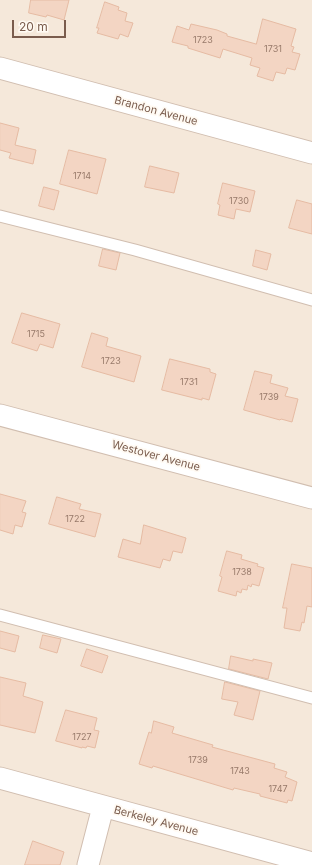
<!DOCTYPE html>
<style>
body{margin:0}
#map{position:relative;width:312px;height:865px;overflow:hidden;background:#fdf6ec;font-family:Inter,sans-serif}
canvas{display:block}
.scale{position:absolute;left:12px;top:20px;width:54px;height:18px;box-sizing:border-box;border:2px solid #7a5c4d;border-top:0;padding-left:5px;font-size:12px;line-height:14px;white-space:nowrap;color:#7a5c4d;-webkit-text-stroke:3px #fffaf3;paint-order:stroke}
</style>
<div id="map">
<canvas width="312" height="865"></canvas>
<div class="scale">20 m</div>
</div>
<script>
const g = document.querySelector('canvas').getContext('2d');
g.lineJoin = 'round';
function paint(path, color) {
  g.fillStyle = color;
  g.fill(path, 'evenodd');
}
function stroke(path, color, width, dash) {
  g.strokeStyle = color;
  g.lineWidth = width;
  g.lineCap = dash ? 'butt' : 'round';
  g.setLineDash(dash || []);
  g.stroke(path);
}
function label(font, color, halo, rows, align = 'center') {
  g.font = font + ' Inter,sans-serif';
  g.lineWidth = 3.5;
  g.setLineDash([]);
  g.textBaseline = 'middle';
  g.strokeStyle = halo;
  g.fillStyle = color;
  for (const [text, x, y, turn = 0] of rows) {
    g.save();
    g.translate(x, y);
    g.rotate((+turn || 0) * Math.PI / 180);
    g.textAlign = isNaN(turn) ? turn : align;
    if (halo) g.strokeText(text, 0, 0);
    g.fillText(text, 0, 0);
    g.restore();
  }
}
paint(new Path2D(`
 M0,0H312V865H0Z`), '#f5e8da');
const building = new Path2D(`
 M31,0H69L64,20L47,15L46,17L29,13Z
 M105,2L119,7L118,10L127,13L125,21L133,23L128,37L120,34L118,39L97,33L99,28H97Z
 M263,19L296,29L291,46L294,47L292,52L300,54L295,70L287,68L285,74L276,72L273,81L257,76L260,68L250,65L252,58L223,49L220,58L188,48V46L172,42L177,26L189,30L191,24L217,30L227,34V36L256,44Z
 M0,123L19,128L15,145L36,150L33,164L9,158L11,153L0,150Z
 M69,150L106,159L97,194L60,184Z
 M150,166L179,173L174,193L145,187Z
 M223,183L255,191L250,212L236,209L234,219L218,215L220,205L218,204Z
 M44,187L59,191L54,210L39,206Z
 M297,200L312,204V234L289,228Z
 M103,249L120,253L116,270L99,266Z
 M256,250L271,254L267,270L253,266Z
 M22,313L60,324L53,348L40,344L37,351L12,343Z
 M92,333L108,338L106,346L141,356L134,382L82,367Z
 M170,359L210,369V372L216,374L209,400L202,398V400L162,390Z
 M255,371L272,375L270,383L288,388L285,396L298,399L292,422L281,419L280,420L244,410Z
 M0,494L26,501L22,512L26,513L22,527L15,525L13,534L0,530Z
 M57,497L81,504L79,509L101,514L95,537L49,524Z
 M144,525L186,538L182,553L173,551L170,561L163,559L160,568L118,557L123,539L140,544Z
 M227,551L242,555L241,559L258,564L257,566L264,568L259,586L252,584L251,587L248,585L247,590L242,589L241,593L237,591L236,596L218,591L222,577L220,576Z
 M292,564L312,568V607L307,606L304,623L302,622L300,631L284,628L287,608H283Z
 M0,631L19,636L15,652L0,648Z
 M43,635L61,639L57,653L40,648Z
 M87,649L108,656L102,673L81,666Z
 M231,656L253,661V659L272,663L268,679L229,669Z
 M0,677L26,683L23,696L43,702L35,733L0,725Z
 M225,682L260,691L253,720L234,715L238,702L222,699Z
 M66,710L97,718L94,730L99,731L95,748L87,746L86,748L82,747V748L56,741Z
 M154,721L174,727L172,733L213,745L212,747L275,764L274,768L287,772L285,777L297,782L292,801L288,800L287,803L260,796V794L234,788L233,790L153,766L152,768L139,764L149,732L151,733Z
 M33,841L64,852L60,865H25Z`);
paint(building, '#f3d5c3');
stroke(building, '#e6bba3', 1);
const service = new Path2D(`
 M0,216L135,250L312,300
 M0,615L312,698`);
const minor = new Path2D(`
 M0,68L312,153
 M0,415L312,498
 M0,778L312,863
 M88,865L103,807`);
stroke(service, '#d1beb0', 13);
stroke(minor, '#d1beb0', 23);
stroke(service, '#fff', 11);
stroke(minor, '#fff', 21);
label('9px', '#987a6a', null, [
 ["1723",203,40],
 ["1731",273,49],
 ["1714",82,176],
 ["1730",239,201],
 ["1715",36,334],
 ["1723",111,361],
 ["1731",189,382],
 ["1739",269,397],
 ["1722",75,519],
 ["1738",242,572],
 ["1727",82,737],
 ["1739",198,760],
 ["1743",240,771],
 ["1747",278,789]
]);
label('11px', '#7a5c4d', '#fffaf3', [
 ["Brandon Avenue",156,111,15],
 ["Westover Avenue",156,456,15],
 ["Berkeley Avenue",156,821,15]
]);
</script>
